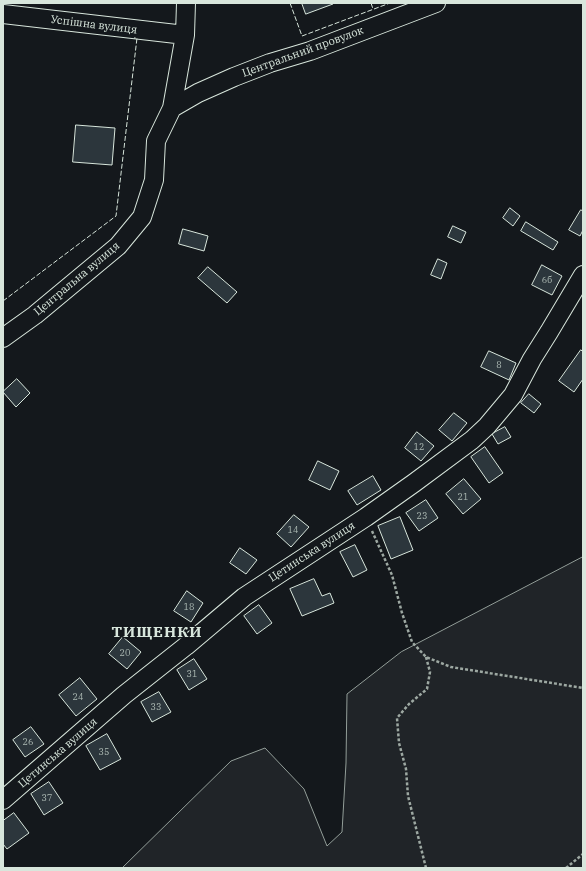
<!DOCTYPE html>
<meta charset="utf-8">
<style>
body{margin:0}
#map{position:relative;width:586px;height:871px;overflow:hidden;background:#14181c;font-family:"IBM Plex Serif",serif}
canvas{display:block}
.frame{position:absolute;inset:0;border:4px solid #d8e6dc;pointer-events:none}
</style>
<div id="map">
<canvas width="586" height="871"></canvas>
<div class="frame"></div>
</div>
<script>
const g = document.querySelector('canvas').getContext('2d');
g.lineJoin = 'round';
function paint(path, color) {
  g.fillStyle = color;
  g.fill(path, 'evenodd');
}
function stroke(path, color, width, dash) {
  g.strokeStyle = color;
  g.lineWidth = width;
  g.lineCap = dash ? 'butt' : 'round';
  g.setLineDash(dash || []);
  g.stroke(path);
}
function label(font, color, halo, rows, align = 'center') {
  g.font = font + ' "IBM Plex Serif",serif';
  g.lineWidth = 3;
  g.setLineDash([]);
  g.textBaseline = 'middle';
  g.strokeStyle = halo;
  g.fillStyle = color;
  for (const [text, x, y, turn = 0] of rows) {
    g.save();
    g.translate(x, y);
    g.rotate((+turn || 0) * Math.PI / 180);
    g.textAlign = isNaN(turn) ? turn : align;
    if (halo) g.strokeText(text, 0, 0);
    g.fillText(text, 0, 0);
    g.restore();
  }
}
const green = new Path2D(`
 M583,557V868H122L231,761L265,748L304,789L327,846L342,832L346,763L347,694L401,652Z`);
paint(green, '#202428');
stroke(green, '#939e99', 1);
const building = new Path2D(`
 M302,3H333V4L306,14Z
 M76,125L115,128L112,165L73,162Z
 M510,208L520,216L513,226L503,218Z
 M581,210L583,211V230L580,236L569,230Z
 M526,222L558,242L553,250L521,231Z
 M453,226L466,232L461,243L448,237Z
 M183,229L208,236L204,251L179,244Z
 M438,259L447,263L441,279L431,275Z
 M542,265L562,276L552,295L532,285Z
 M208,267L237,292L227,303L198,278Z
 M581,350L583,352V379L574,392L559,381Z
 M489,351L516,363L509,380L481,367Z
 M17,379L30,393L16,407L3,392Z
 M529,394L541,404L534,413L521,403Z
 M454,413L467,423L452,441L439,430Z
 M505,427L511,437L498,444L492,434Z
 M417,432L434,446L421,461L405,448Z
 M485,447L503,473L489,483L471,457Z
 M318,461L339,471L330,490L309,480Z
 M373,476L381,490L357,505L348,491Z
 M464,479L481,499L463,514L446,494Z
 M426,500L438,518L419,531L406,513Z
 M294,515L309,527L291,547L277,534Z
 M400,517L413,550L391,559L378,526Z
 M355,545L367,570L353,577L340,552Z
 M240,548L257,560L246,574L230,563Z
 M314,579L322,596L330,593L334,603L302,616L290,589Z
 M187,591L203,603L191,622L174,611Z
 M259,605L272,623L257,634L244,616Z
 M123,637L141,652L127,669L109,654Z
 M194,659L207,679L189,690L177,670Z
 M80,678L97,699L76,716L59,695Z
 M159,692L171,712L152,722L141,702Z
 M31,727L44,744L25,757L13,740Z
 M107,734L121,759L100,770L86,746Z
 M49,782L63,803L44,815L31,794Z
 M14,813L29,833L7,849L3,844V821Z`);
paint(building, '#2c363c');
stroke(building, '#d8e6dc', 1);
const minor = new Path2D(`
 M3,14L185,35
 M172,108L198,93L234,77L270,63L310,51L436,3
 M3,338L35,315L118,246L142,217L154,180L156,141L172,108L185,35L186,3
 M3,800L124,695L186,646L244,597L366,517L414,483L472,440L487,426L513,395L532,359L549,332L583,275`);
stroke(minor, '#d8e6dc', 20);
stroke(new Path2D(`
 M372,531L392,575L402,613L412,642L426,657L451,667L583,688
 M426,657L430,672L427,689L409,704L397,718L399,743L406,769L408,796L426,868
 M566,868L583,854`), '#9da8a2', 2.5, [3, 2]);
stroke(minor, '#14181c', 18);
stroke(new Path2D(`
 M290,3L302,36L390,3
 M371,3L373,9
 M3,301L116,216L137,38H134`), '#d8e6dc', 1, [5, 2]);
label('9px', '#adbab4', null, [
 ["6б",547,280],
 ["8",499,365],
 ["12",419,447],
 ["21",463,497],
 ["23",422,516],
 ["14",293,530],
 ["18",189,607],
 ["20",125,653],
 ["31",192,674],
 ["24",78,697],
 ["33",156,707],
 ["26",28,742],
 ["35",104,752],
 ["37",47,798]
]);
label('11px', '#d8e6dc', '#14181c', [
 ["Успішна вулиця",94,25,7],
 ["Центральний провулок",303,52,-20],
 ["Центральна вулиця",77,279,-40],
 ["Цетинська вулиця",312,552,-33],
 ["Цетинська вулиця",58,753,-41]
]);
g.letterSpacing = '1px';
label('bold 15px', '#d8e6dc', '#14181c', [
 ["ТИЩЕНКИ",157,633]
]);
g.letterSpacing = '0px';
</script>
